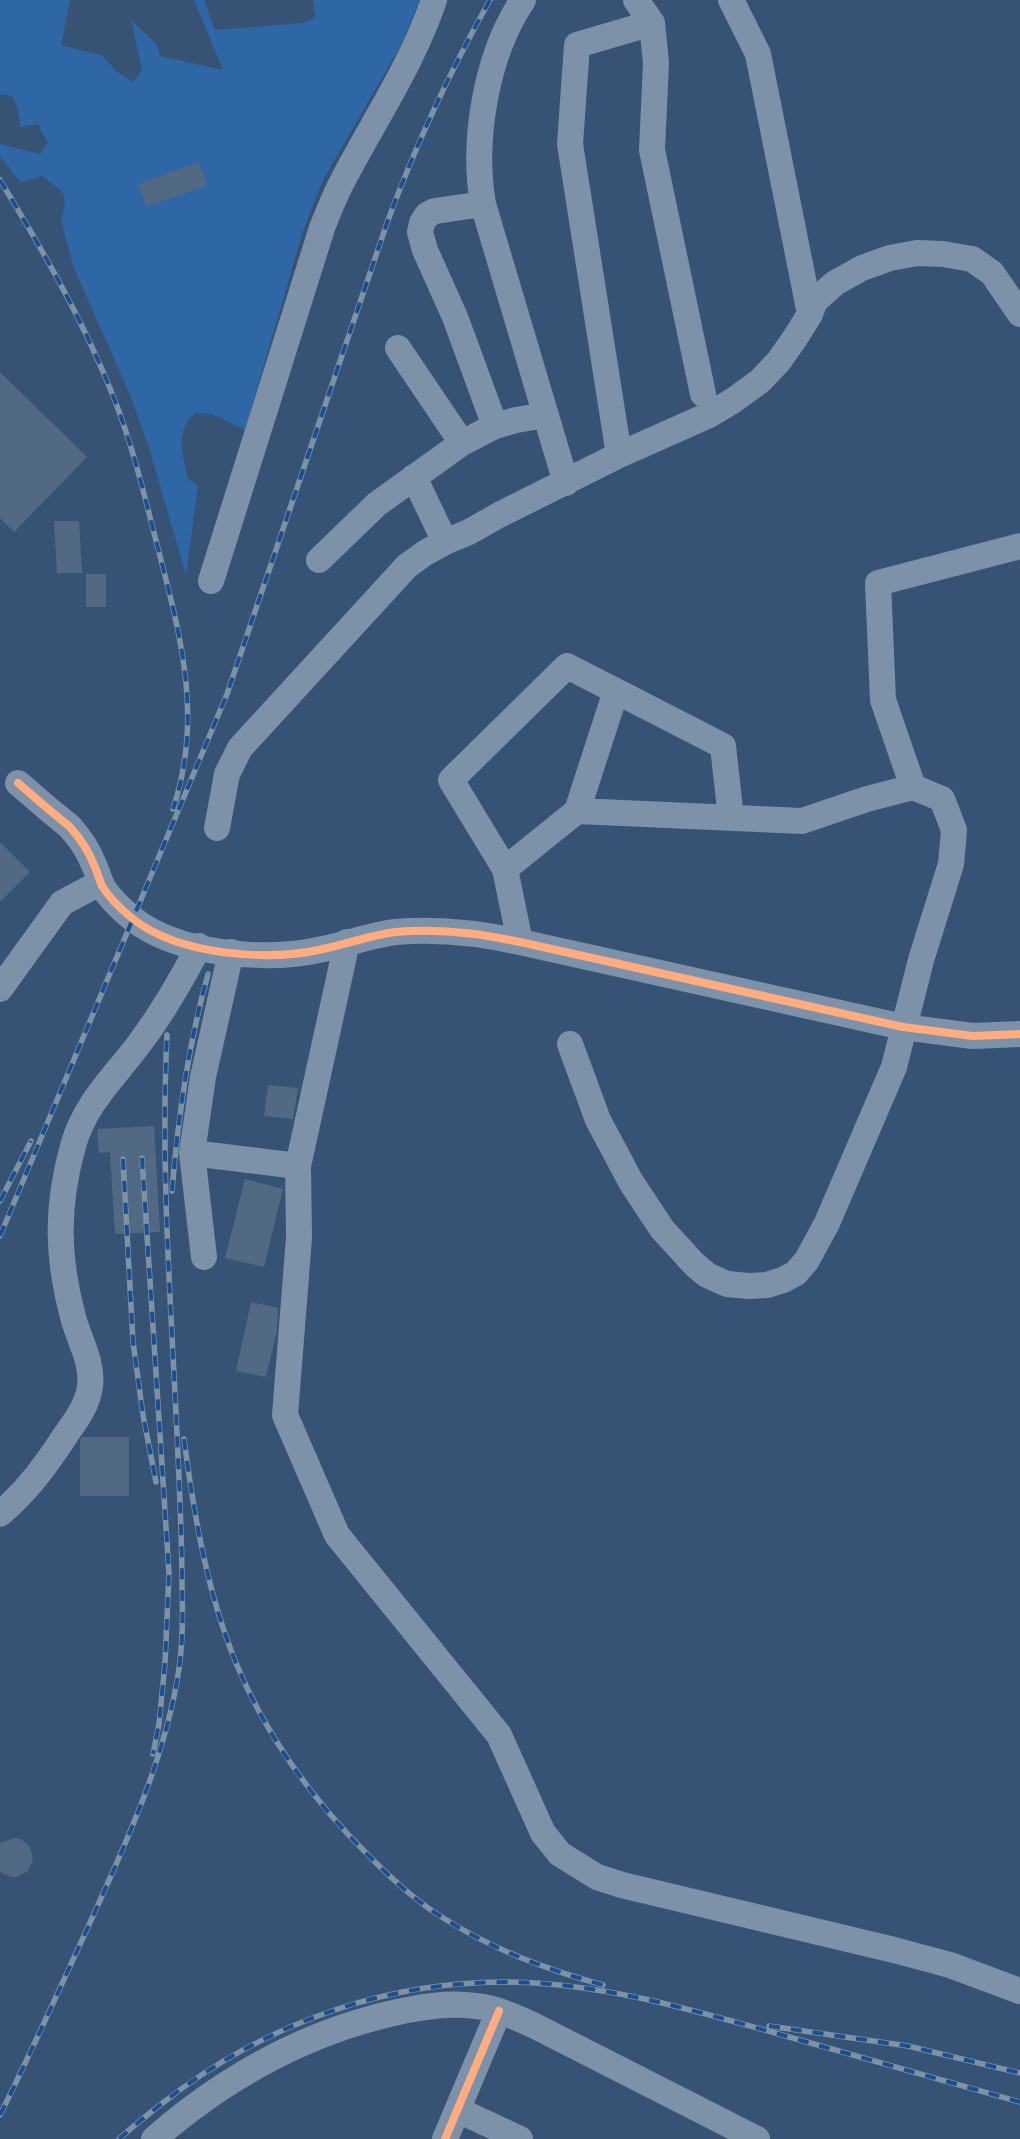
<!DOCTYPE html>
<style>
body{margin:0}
canvas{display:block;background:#365274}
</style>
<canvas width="1020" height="2139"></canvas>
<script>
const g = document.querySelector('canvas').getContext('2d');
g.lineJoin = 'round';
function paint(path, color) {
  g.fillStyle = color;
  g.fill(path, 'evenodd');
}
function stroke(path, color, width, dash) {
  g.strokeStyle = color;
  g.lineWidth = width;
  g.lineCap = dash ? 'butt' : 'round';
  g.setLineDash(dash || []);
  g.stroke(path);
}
paint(new Path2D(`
 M0,0H70L61,45L103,56L117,72L133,82L142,70L131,20L157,45L160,56L223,70L194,0H204L215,30L303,23L315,18L313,0H420L402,43L323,180L303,231L245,430L212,414L195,413C174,432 183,454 188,479L198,485L186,575L150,451L131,397L73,266L61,220L65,205L63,192L42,176L21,183L0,156V144L40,154L48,143L38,124L20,127L18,109L12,96L0,94Z`), '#2f66a5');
paint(new Path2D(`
 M199,162L207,185L146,207L138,184Z
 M0,372L87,457L14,532L0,518Z
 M54,521H79L82,573H57Z
 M86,574H106V607H86Z
 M0,842L30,872L0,902Z
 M268,1085L298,1088L293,1119L264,1116Z
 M154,1126L160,1232L115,1234L110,1152L99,1153L97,1129Z
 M245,1179L283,1189L264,1267L225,1258Z
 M251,1302L278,1308L277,1330L266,1377L236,1371Z
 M82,1437H129V1496H80V1441Z
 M14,1838L21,1839L30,1847L33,1859L28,1871L17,1877H11L0,1872V1843Z`), '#526984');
stroke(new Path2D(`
 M523,0C486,55 472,140 483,204L566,483
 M731,0L758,54L810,314
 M652,23L656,63L652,150L703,394
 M483,204L435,211L427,215L422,223L420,232L425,250L455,317L495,426
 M398,348L462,443
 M619,455L570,144L577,45L652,23L636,0
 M414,477L445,542
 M319,560L377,504L462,443L495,426L516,420L546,415
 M211,581L322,228C328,213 334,197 342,182C373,122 412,65 434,0
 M616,691L723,746L731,818
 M18,783C31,794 44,806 58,817C62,821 66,823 70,827C79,837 89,852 94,865C97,871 99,879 102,886C110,899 122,910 133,919C179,955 267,962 323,949C347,944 371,935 396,932C438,928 479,933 520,942L903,1027L973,1036L1020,1034
 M913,787L883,700L878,583L1020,546
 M217,828L227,774L240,748L407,566L425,553L445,542L469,532L499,515L619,455L709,415L734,400L760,381L779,361L795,338L810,314L815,301L835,283L862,268L890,258L917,253L943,254L972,259L992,273L1020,314
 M505,869L451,780L567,666L616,691L577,811
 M347,942L298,1166L299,1238L285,1415L337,1535L499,1735L543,1833L560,1854L597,1877L622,1885L894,1950L950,1965L1020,1991
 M520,942L505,869L577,811L802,821L867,799L913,787L942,799L954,830L951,864L921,960L894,1067L827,1223L807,1260L796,1273L783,1280L767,1285L749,1286L727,1284L707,1275L694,1264L662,1229L631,1182L598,1120L570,1044
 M0,989L62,903L94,886L102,885
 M192,1153L298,1166
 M204,1257L192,1153L203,1077L231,952
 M0,1514C29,1489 46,1465 67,1433C77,1419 88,1404 90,1386C93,1362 79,1340 73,1317C57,1257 56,1207 73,1146C85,1102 116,1076 142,1040C164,1010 182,979 199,946
 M458,2110L520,2139
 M154,2139C223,2079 300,2035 389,2014C418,2007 447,2002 476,2006C496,2008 515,2017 533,2025L757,2139
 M445,2139L499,2011`), '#7d92a8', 26);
const rail = new Path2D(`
 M0,180C43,251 85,323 115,401C135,452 147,507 161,560C183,645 202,722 173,809
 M142,1158L169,1573L165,1663L159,1724L153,1754
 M123,1159L133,1342L143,1415L156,1482
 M172,1191C178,1117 188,1046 208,974
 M0,1201L31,1141
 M0,1236L227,694L387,223C416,144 449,73 490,0
 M184,1439C194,1515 207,1592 236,1663C267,1738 314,1802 371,1858C392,1879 415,1900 440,1916C491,1949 545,1969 603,1985
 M769,2026L908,2046L1020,2073
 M0,2115C31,2053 59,1990 88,1927C126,1843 165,1760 179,1669C183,1641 183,1612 182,1585C182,1542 180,1499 178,1456C172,1316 160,1175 167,1035
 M119,2139C132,2127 146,2116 160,2105C266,2021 399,1975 535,1983C617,1988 696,2011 775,2033C856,2056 938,2079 1020,2102`);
stroke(rail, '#7e92a7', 5.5);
stroke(rail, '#1b4f8f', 4, [11]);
stroke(new Path2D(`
 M18,783C31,794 44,806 58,817C62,821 66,823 70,827C79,837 89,852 94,865C97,871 99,879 102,886C110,899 122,910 133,919C179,955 267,962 323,949C347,944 371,935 396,932C438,928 479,933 520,942L903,1027L973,1036L1020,1034
 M445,2139L499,2011`), '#ffac80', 8);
</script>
